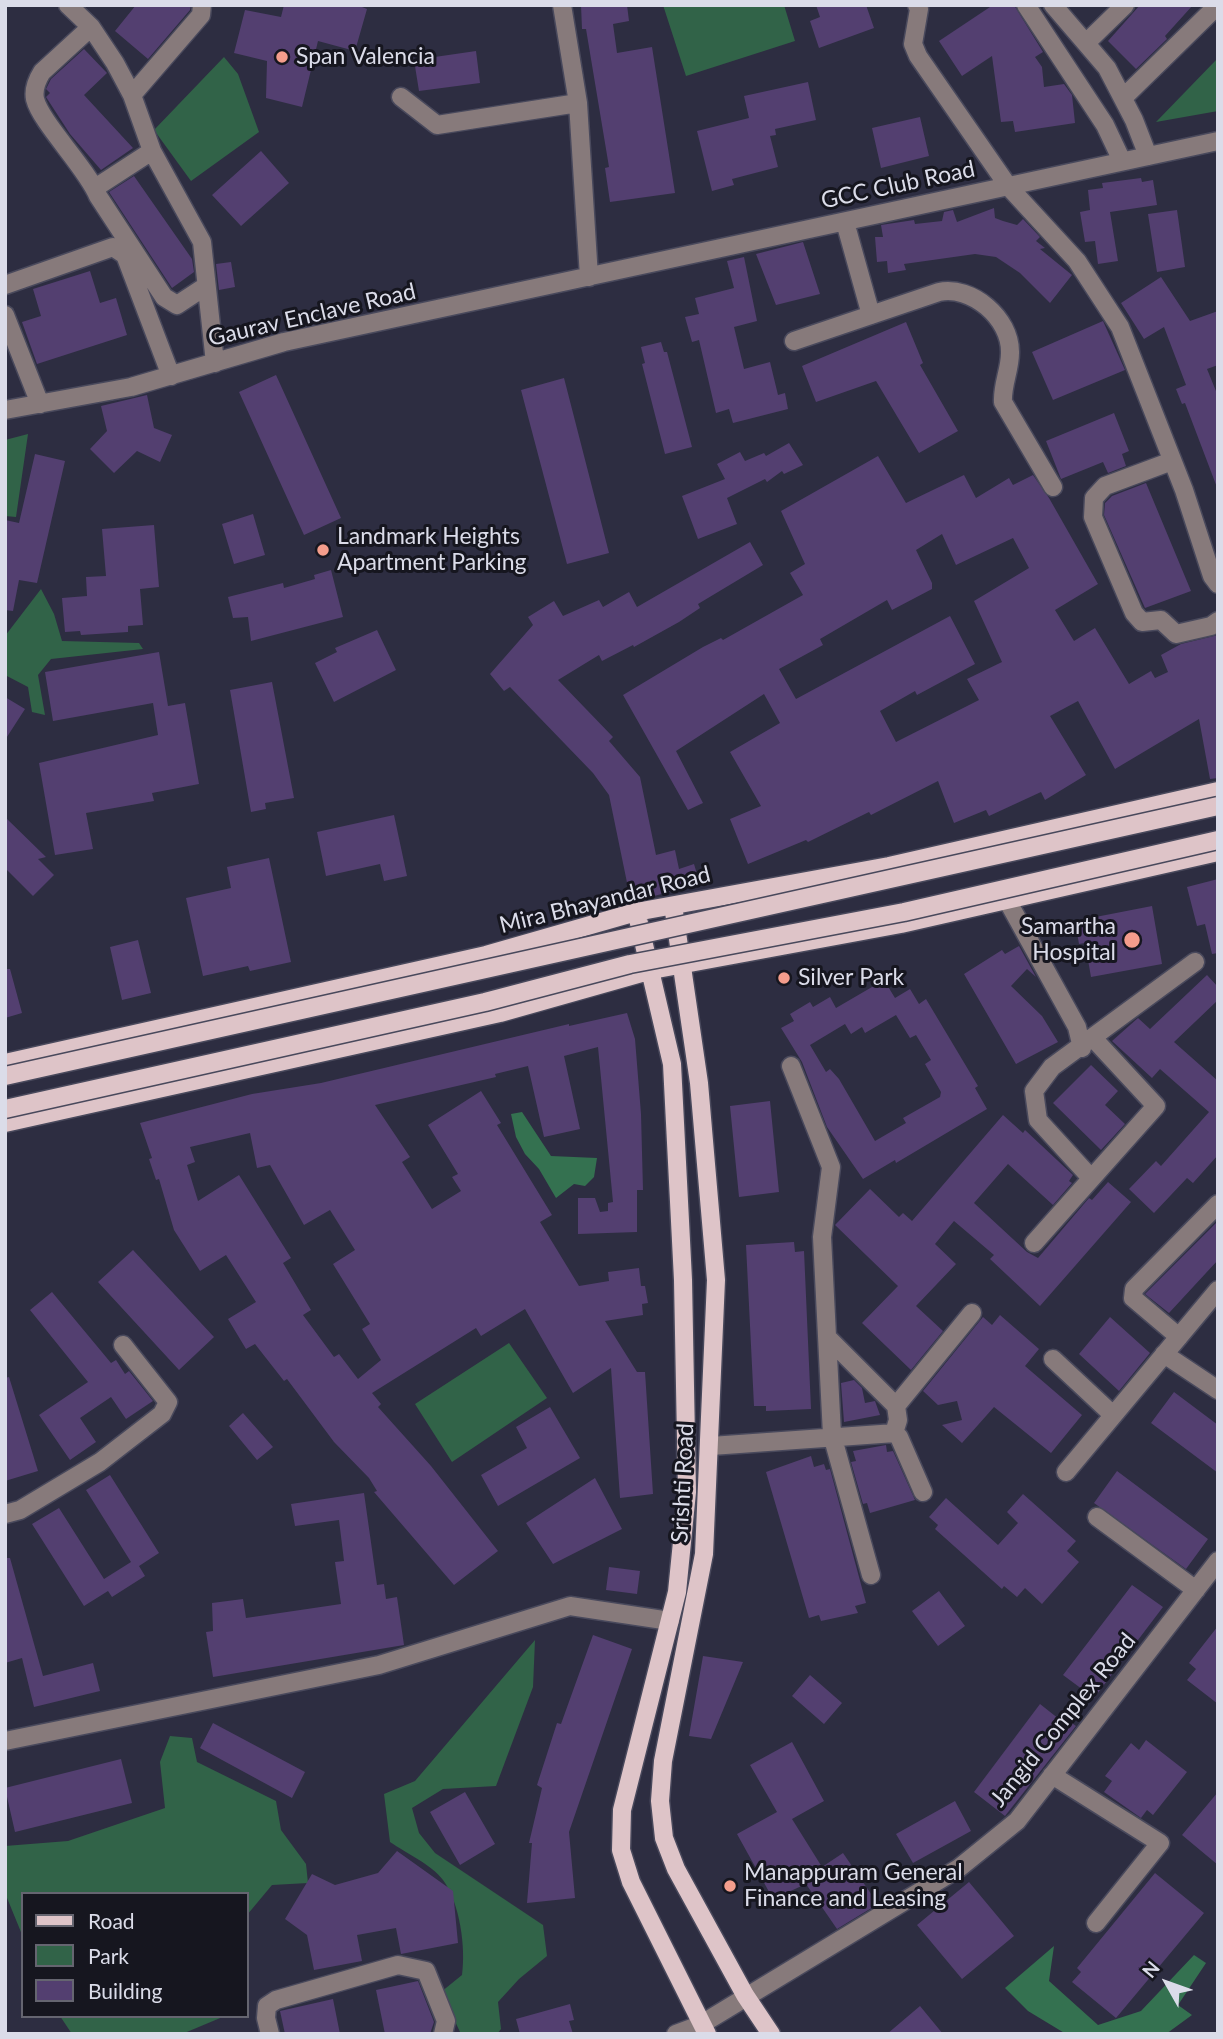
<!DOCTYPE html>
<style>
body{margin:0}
#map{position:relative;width:1223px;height:2039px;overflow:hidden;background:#2d2d41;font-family:Lato,sans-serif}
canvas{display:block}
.frame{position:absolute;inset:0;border:7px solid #dbdce9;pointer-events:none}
.legend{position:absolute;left:21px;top:1892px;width:228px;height:126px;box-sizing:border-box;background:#16161f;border:2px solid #656570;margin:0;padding:9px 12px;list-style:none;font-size:21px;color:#dbdce9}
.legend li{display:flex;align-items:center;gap:14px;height:35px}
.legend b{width:35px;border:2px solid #656570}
.north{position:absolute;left:1132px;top:1948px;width:70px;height:70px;-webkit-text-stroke:5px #16161f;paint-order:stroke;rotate:310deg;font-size:19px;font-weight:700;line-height:28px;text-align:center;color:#dbdce9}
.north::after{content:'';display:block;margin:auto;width:24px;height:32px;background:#dbdce9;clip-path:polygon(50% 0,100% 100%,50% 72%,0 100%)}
</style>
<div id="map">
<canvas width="1223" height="2039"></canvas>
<div class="frame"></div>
<ul class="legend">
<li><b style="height:9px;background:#dec4c8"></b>Road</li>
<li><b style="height:19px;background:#316348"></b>Park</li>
<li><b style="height:19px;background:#533f70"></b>Building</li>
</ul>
<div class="north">N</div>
</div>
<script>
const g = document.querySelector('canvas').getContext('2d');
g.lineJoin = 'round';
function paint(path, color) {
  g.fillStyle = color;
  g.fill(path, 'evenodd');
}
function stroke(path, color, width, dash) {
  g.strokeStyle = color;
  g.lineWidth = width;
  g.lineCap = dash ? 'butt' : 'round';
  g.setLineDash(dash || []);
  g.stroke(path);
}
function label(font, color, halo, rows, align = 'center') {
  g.font = font + ' Lato,sans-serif';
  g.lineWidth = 6;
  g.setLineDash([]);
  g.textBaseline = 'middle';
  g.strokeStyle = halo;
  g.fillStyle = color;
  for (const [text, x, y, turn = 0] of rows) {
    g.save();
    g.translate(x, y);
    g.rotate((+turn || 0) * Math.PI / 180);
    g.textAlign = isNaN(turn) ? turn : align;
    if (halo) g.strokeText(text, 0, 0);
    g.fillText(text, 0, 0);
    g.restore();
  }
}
paint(new Path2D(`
 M663,5H784L795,41L686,76Z
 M224,57L238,74L259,132L191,181L154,130Z
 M1218,58V111L1156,122Z
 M28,434L16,517L5,516V440Z
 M41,589L54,614L62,641L139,643L143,649L51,659L38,675L45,715L32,712L28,687L5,675V636Z
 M509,1343L547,1398L452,1462L415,1404Z
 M535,1640L533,1687L496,1786L443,1789L412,1808L419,1833L435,1853L543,1925L547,1956L519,1979L498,2002L501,2029L497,2034H461L441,1992L462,1975C466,1948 460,1903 443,1880C432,1865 406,1853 390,1842L384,1794L415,1781Z
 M170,1736L192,1738L197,1762L276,1801L281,1830L306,1864L308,1883L272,1885L247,1915V1894H23V1937L5,1893V1846L68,1841L165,1808L160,1762Z
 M60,2016H225L182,2034H72Z`), '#316348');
paint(new Path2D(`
 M522,1112L551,1156L597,1158L594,1177L585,1186L574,1184L556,1198L539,1169L525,1154L516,1137L511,1114Z
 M1054,1946L1049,1981L1098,2025L1141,2011L1194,1955L1206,1963L1178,2005L1192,2015L1166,2034H1066L1028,2011L1005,1988Z`), '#347150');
paint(new Path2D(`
 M136,5H191L190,10L148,59L115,31Z
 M284,5H357L367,9L355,51L318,41L302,107L266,98L267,61L234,53L245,10L281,17Z
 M581,5H627L629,21L613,24L617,53L652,47L675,193L610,202L605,168L609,167L586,29H582Z
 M816,5H866L874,28L819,48L810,21L820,17Z
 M993,5H1014L1043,52L1035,57L1042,67L1044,87L1064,84L1072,95L1075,123L1015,132L1013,121L1001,122L992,56L962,76L939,41Z
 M1140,5H1193L1165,36L1167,39L1136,69L1108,41Z
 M84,49L107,73L84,95L133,148L101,170L70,134L46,97L50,93L46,89L51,79Z
 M476,51L480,83L419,91L414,60Z
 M808,82L816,120L775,129L776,135L770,136L778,167L732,179L734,185L712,191L697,131L749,118L744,96Z
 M920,117L929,156L881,168L872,128Z
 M261,151L289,183L241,226L212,195Z
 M134,176L192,259L194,272L172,288L109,192Z
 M1141,178L1142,182L1153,180L1157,205L1110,212L1118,261L1098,264L1095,241L1085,242L1080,212L1090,210L1088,190L1103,188L1102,183Z
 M994,208L995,218L1003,221L1017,225L1023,219L1040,237L1036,241L1045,248L1040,249L1072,275L1050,303L1020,273L996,257L975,254L904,264L906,270L888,273L887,261L877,262L875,237H883L881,225L914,220L915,224L942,221L944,212L953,210L957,222Z
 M1177,210L1185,267L1157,272L1148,214Z
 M803,242L820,294L776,305L756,254Z
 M744,257L757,321L734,327L744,369L770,362L778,395L785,393L788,409L733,423L729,409L716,413L699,340L692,342L685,317L699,314L695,298L734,288L727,261Z
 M231,262L235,287L219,290L216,264Z
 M90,271L100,303L116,298L127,335L37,364L22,322L41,316L33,289Z
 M1161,277L1190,321L1218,311V365L1207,369L1218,396V490L1185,403L1182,404L1176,389L1186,385L1164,327L1144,339L1121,303Z
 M1103,321L1125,370L1053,400L1032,352Z
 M906,322L923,363L920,365L958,431L919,453L876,381L816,402L802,366Z
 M661,342L664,352H667L692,447L665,454L642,364L645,363L641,347Z
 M276,375L341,518L304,535L239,392Z
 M564,378L609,553L567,564L521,390Z
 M147,395L154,428L172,435L160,462L137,451L114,473L90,449L107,431L101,406Z
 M1114,413L1129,451L1122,454L1126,466L1108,473L1103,462L1061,479L1046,441Z
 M789,443L803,465L784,474L782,471L767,482L765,479L727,498L737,524L698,539L682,496L725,479L717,464L740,452L745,461L764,453L766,456Z
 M35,454L65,461L37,583L19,580L13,611L5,610V520L19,523Z
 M878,456L906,503L964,475L976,498L1009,478L1013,485L1033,475L1049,498L1098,584L1055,610L1074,641L1095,628L1129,684L1151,671L1155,678L1168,672L1161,655L1181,644L1218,635V778L1210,779L1199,719L1115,769L1078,701L1050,716L1086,775L1045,800L1041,792L989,816L986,810L954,823L938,781L871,815L869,812L808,842L806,840L748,864L730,819L761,806L730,752L780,723L764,694L676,751L703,803L688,810L623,695L703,647L721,638L723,640L803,595L790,573L805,564L781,511ZM942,534L956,565L1013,538L1029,568L974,601L1002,662L967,679L979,700L896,742L880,711L915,691L917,695L975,664L950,616L796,699L779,669L823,645L820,639L887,600L892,610L932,589V583L916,550Z
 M1146,483L1191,591L1145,608L1104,515L1105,503L1112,496Z
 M253,514L265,555L234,564L222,524Z
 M154,525L159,587L140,589L143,625L128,626V632L81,635L80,631L65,632L62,598L87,596L86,577L106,576L102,529Z
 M750,542L763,565L698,604L700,608L679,622L634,647L633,645L602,661L599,655L558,680L613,737L609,741L640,777L656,855L675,850L679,869L694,864L700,884L631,902L609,795L593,773L510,687L504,691L490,674L533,625L528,617L554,601L563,616L599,600L603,607L629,592L637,607Z
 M331,570L343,617L251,641L248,617L233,618L228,597L283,583L284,588L315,579L314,575Z
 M377,630L396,670L334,702L315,663L337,652L335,648Z
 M159,652L168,706L185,703L199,784L152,793L154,801L86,813L93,849L55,855L39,763L158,735L153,703L53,721L45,672Z
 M272,682L294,798L265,803L266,809L251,812L230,690Z
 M5,697L25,709L5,740Z
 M394,815L407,876L384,881L380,864L326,876L317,832Z
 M5,817L46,857L38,859L54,875L33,896L5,868Z
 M269,858L291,962L250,971L248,966L203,976L186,898L231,888L227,867Z
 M1218,879V953L1212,954L1205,924L1197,926L1187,887Z
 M1152,906L1162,964L1091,977L1085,943L1079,944L1075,921Z
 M138,940L151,993L122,1000L110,947Z
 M1019,946L1036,977L1027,969L1011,986L1042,1016L1058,1042L1016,1064L964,974L1002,950L1005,954Z
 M5,969H10L22,1013L5,1018Z
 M1207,975L1218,987V1000L1174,1042L1218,1081V1155L1193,1183L1187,1178L1154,1213L1129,1189L1156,1161L1161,1166L1209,1112L1160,1069L1152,1078L1112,1041L1138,1018L1150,1029Z
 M884,980L895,998L910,989L919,1004L926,999L978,1086L975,1088L987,1109L896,1163L895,1160L863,1179L827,1127L802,1062L781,1028L794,1021L790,1014L810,1002L813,1007L830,997L836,1008ZM896,1015L910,1038L916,1035L931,1060L925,1064L941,1092L940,1097L903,1118L906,1123L875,1141L839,1079L830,1069L826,1072L810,1045L845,1024L851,1034L862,1027L865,1033Z
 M627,1013L635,1039L641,1114L643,1190H637V1232L578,1234V1198H595L600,1212L608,1211V1203L613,1202L598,1047L564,1056L580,1129L544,1137L528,1066L495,1074L496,1077L375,1105L410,1157L402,1162L432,1209L461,1191L452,1177L458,1174L428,1125L481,1091L501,1123L497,1125L552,1215L540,1222L579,1286L609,1281L608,1272L639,1268L641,1286H645L648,1303L642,1304L643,1315L605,1321L637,1372H645L653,1494L620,1498L611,1368L573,1393L525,1309L481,1336L476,1328L372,1393L381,1404L378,1407L431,1466L498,1551L454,1585L374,1492L377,1491L369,1478L334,1442L287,1379L284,1381L255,1344L246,1349L228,1319L256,1302L226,1255L200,1271L174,1230L159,1179L156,1180L149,1159L152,1158L140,1123L252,1094L321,1083L569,1024V1026ZM250,1133L257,1168L270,1165L304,1225L330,1210L355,1250L333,1264L370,1324L362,1329L381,1360L358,1379L339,1354L334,1357L303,1315L311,1310L283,1263L291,1258L239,1175L198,1201L187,1165L195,1162L190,1147Z
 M1091,1065L1118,1091L1105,1105L1125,1124L1101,1150L1053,1103Z
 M770,1101L779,1192L739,1197L730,1106Z
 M1003,1115L1023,1133L1025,1130L1073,1175L1069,1181L1072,1183L1053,1205L1008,1164L974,1203L1027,1252L1038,1258L1089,1198L1092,1200L1108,1182L1131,1202L1040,1306L990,1259L994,1255L954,1221L935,1244L956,1264L916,1306L943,1331L911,1370L862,1323L898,1286L835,1225L870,1189L899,1217L903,1213L912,1221Z
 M1218,1221V1260L1169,1313L1145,1294Z
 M794,1242L795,1252L804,1251L811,1409L766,1411V1406H754L746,1245Z
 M133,1250L214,1337L179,1370L98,1282Z
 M52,1292L111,1363L116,1360L125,1374L129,1371L153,1401L126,1419L111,1397L80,1418L96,1442L70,1460L39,1415L88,1382L30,1310Z
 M1000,1315L1039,1349L1025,1366L1082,1415L1051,1453L994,1407L962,1443L942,1425L962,1420L957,1401L938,1405L923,1391L983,1317L992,1325Z
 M1110,1317L1150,1353L1119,1391L1079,1354Z
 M9,1377L38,1471L5,1481V1378Z
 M854,1380L862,1388L865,1403L875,1401L880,1415L844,1422L841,1383Z
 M1174,1392L1218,1425V1473L1151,1423Z
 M550,1407L580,1458L498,1506L481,1475L527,1448L516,1427Z
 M243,1413L273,1447L257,1460L229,1426Z
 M886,1445L887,1452L893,1451L915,1500L870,1513L867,1503L863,1504L851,1462L856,1461L853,1451Z
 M811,1456L814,1467L824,1464L826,1470L830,1469L866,1603L855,1606L858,1613L821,1621L819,1615L809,1618L766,1472Z
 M1117,1471L1208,1539L1186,1569L1094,1503Z
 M110,1475L159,1553L139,1566L145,1576L112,1597L108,1591L84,1606L32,1524L59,1508L104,1579L131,1562L86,1490Z
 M595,1478L622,1529L553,1564L526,1523Z
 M364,1493L377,1585L384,1584L386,1599L397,1597L404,1645L213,1677L206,1632L213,1631L212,1603L243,1599L246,1618L341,1604L335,1562L344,1561L339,1520L295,1526L291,1504Z
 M1023,1494L1076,1541L1067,1551L1079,1562L1042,1604L1025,1588L1017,1597L1004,1586L1002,1589L935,1529L938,1525L929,1517L946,1498L998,1545L1018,1523L1007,1512Z
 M5,1558H10L43,1676L93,1663L100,1691L34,1707L22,1658L5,1663Z
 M609,1567L640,1571L637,1594L606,1590Z
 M1132,1585L1163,1607L1094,1698L1063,1675Z
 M939,1591L965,1626L938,1646L912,1611Z
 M1218,1626V1704L1187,1680L1196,1669L1189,1663Z
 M593,1635L632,1649L569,1832L575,1898L527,1903L532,1843H529L542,1788L537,1785L557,1723L561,1724Z
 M703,1656L743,1662L711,1739L689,1736Z
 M810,1675L842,1703L824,1724L792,1696Z
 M1040,1704L1059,1719L1062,1716L1076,1726L1005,1816L974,1792Z
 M213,1723L305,1772L292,1798L200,1748Z
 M1146,1740L1187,1772L1153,1815L1147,1810L1141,1818L1104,1792L1112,1781L1105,1776L1131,1743L1139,1750Z
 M792,1742L824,1801L792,1819L822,1867L843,1853L878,1904L837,1929L806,1884L773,1899L737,1834L777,1812L750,1765Z
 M121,1759L132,1803L15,1832L5,1788Z
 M465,1792L495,1844L460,1865L430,1812Z
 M1218,1792V1865L1182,1835Z
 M955,1801L971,1831L913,1863L896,1834Z
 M397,1851L453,1891L458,1943L401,1954L396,1928L357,1935L362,1961L314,1970L307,1935L285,1919L312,1874L335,1885L378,1873Z
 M1155,1873L1204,1913L1116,2018L1072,1982L1081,1972L1077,1968Z
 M969,1882L1014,1936L962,1979L917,1925Z
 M418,1981L434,2022L430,2034H385L376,1990Z
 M333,1999L340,2034H285L280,2011Z
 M570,2004L574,2020L569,2021L573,2034H520L516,2019Z
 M920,2006L943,2034H887Z`), '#533f70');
const minor = new Path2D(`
 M68,5L91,27L115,63L132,95L152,151L202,242L215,363
 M562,5L578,103L589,277
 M917,5L919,9L913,44L918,56L1008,186L1077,261L1120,327L1184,490L1212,576L1218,584
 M1026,5L1105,125L1122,161
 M1053,5L1107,68L1134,120L1148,156
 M91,27L42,72C37,80 33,89 35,99C41,123 86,167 98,196L164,297L177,305L206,286
 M1086,43L1125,5
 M132,95L201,15L202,5
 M401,97L437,125L578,103
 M1123,98L1218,5
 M95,188L152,151
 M845,222L871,315
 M5,285L113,247L125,255L171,376
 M5,315L40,404
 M794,341L939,292C971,285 1011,318 1010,353C1010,370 1002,385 1003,402L1053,487
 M5,410L131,387L284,342L1218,141
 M1172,461L1105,486L1094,498L1093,517L1134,613L1142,622L1161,620L1176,634L1211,626L1218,621
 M1007,900L1077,1027L1082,1048
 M791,1066L831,1167L822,1237L832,1435L871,1575
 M1091,1178L1038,1120L1034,1091L1052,1067L1195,962
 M1034,1243L1156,1106L1093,1038
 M1179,1337L1133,1298L1134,1289L1218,1204
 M828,1338L896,1406L898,1420L894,1433
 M1164,1354L1218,1390
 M1053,1359L1113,1415
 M896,1406L972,1313
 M711,1446L895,1433L899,1437L923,1492
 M1066,1472L1218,1290
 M5,1514L20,1510L100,1462L162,1414L168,1402L123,1345
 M1097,1517L1196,1590
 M5,1741L379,1665L570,1606L670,1621
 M1052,1775L1160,1843L1096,1923
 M270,2034L266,2018L267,2006L276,2000L398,1965L426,1971L446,2021L443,2034
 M676,2034L700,2025L959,1868L1017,1821L1218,1561`);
const major = new Path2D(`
 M674,912L699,1083L716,1280L704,1554L663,1761L660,1801L664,1838L676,1869L745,1995L771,2034
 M638,919L672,1064L683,1280L687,1492L677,1592L622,1810L621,1850L631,1882L707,2034
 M5,1063L486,955L636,912L889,866L1218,791
 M5,1123L500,1013L652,970L901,924L1218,852`);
stroke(minor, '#49495c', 21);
stroke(major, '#49495c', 21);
stroke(minor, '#877a7b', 18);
stroke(major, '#dec4c8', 18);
const majorBridge = new Path2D(`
 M5,1076L1218,806
 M5,1109L485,1002L630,964L904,912L1218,840`);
stroke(majorBridge, '#49495c', 21, []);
stroke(majorBridge, '#dec4c8', 18);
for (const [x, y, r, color] of [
 [282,57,7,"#f49d8c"],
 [323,550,7,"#f49d8c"],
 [1132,940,9,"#f49d8c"],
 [784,978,7,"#f49d8c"],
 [730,1886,7,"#f49d8c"]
]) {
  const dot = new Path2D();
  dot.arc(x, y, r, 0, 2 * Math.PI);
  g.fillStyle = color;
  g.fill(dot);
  stroke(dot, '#16161f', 2.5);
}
label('23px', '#dbdce9', '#16161f', [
 ["Span Valencia",296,57],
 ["Landmark Heights",337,537],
 ["Apartment Parking",337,563],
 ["Samartha",1116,927,"right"],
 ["Hospital",1116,953,"right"],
 ["Silver Park",798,978],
 ["Manappuram General",744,1873],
 ["Finance and Leasing",744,1899]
], 'left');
label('23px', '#dbdce9', '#16161f', [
 ["GCC Club Road",898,185,-12],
 ["Gaurav Enclave Road",312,315,-13],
 ["Mira Bhayandar Road",605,900,-14],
 ["Srishti Road",683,1483,-87],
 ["Jangid Complex Road",1063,1720,-51]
]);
</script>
